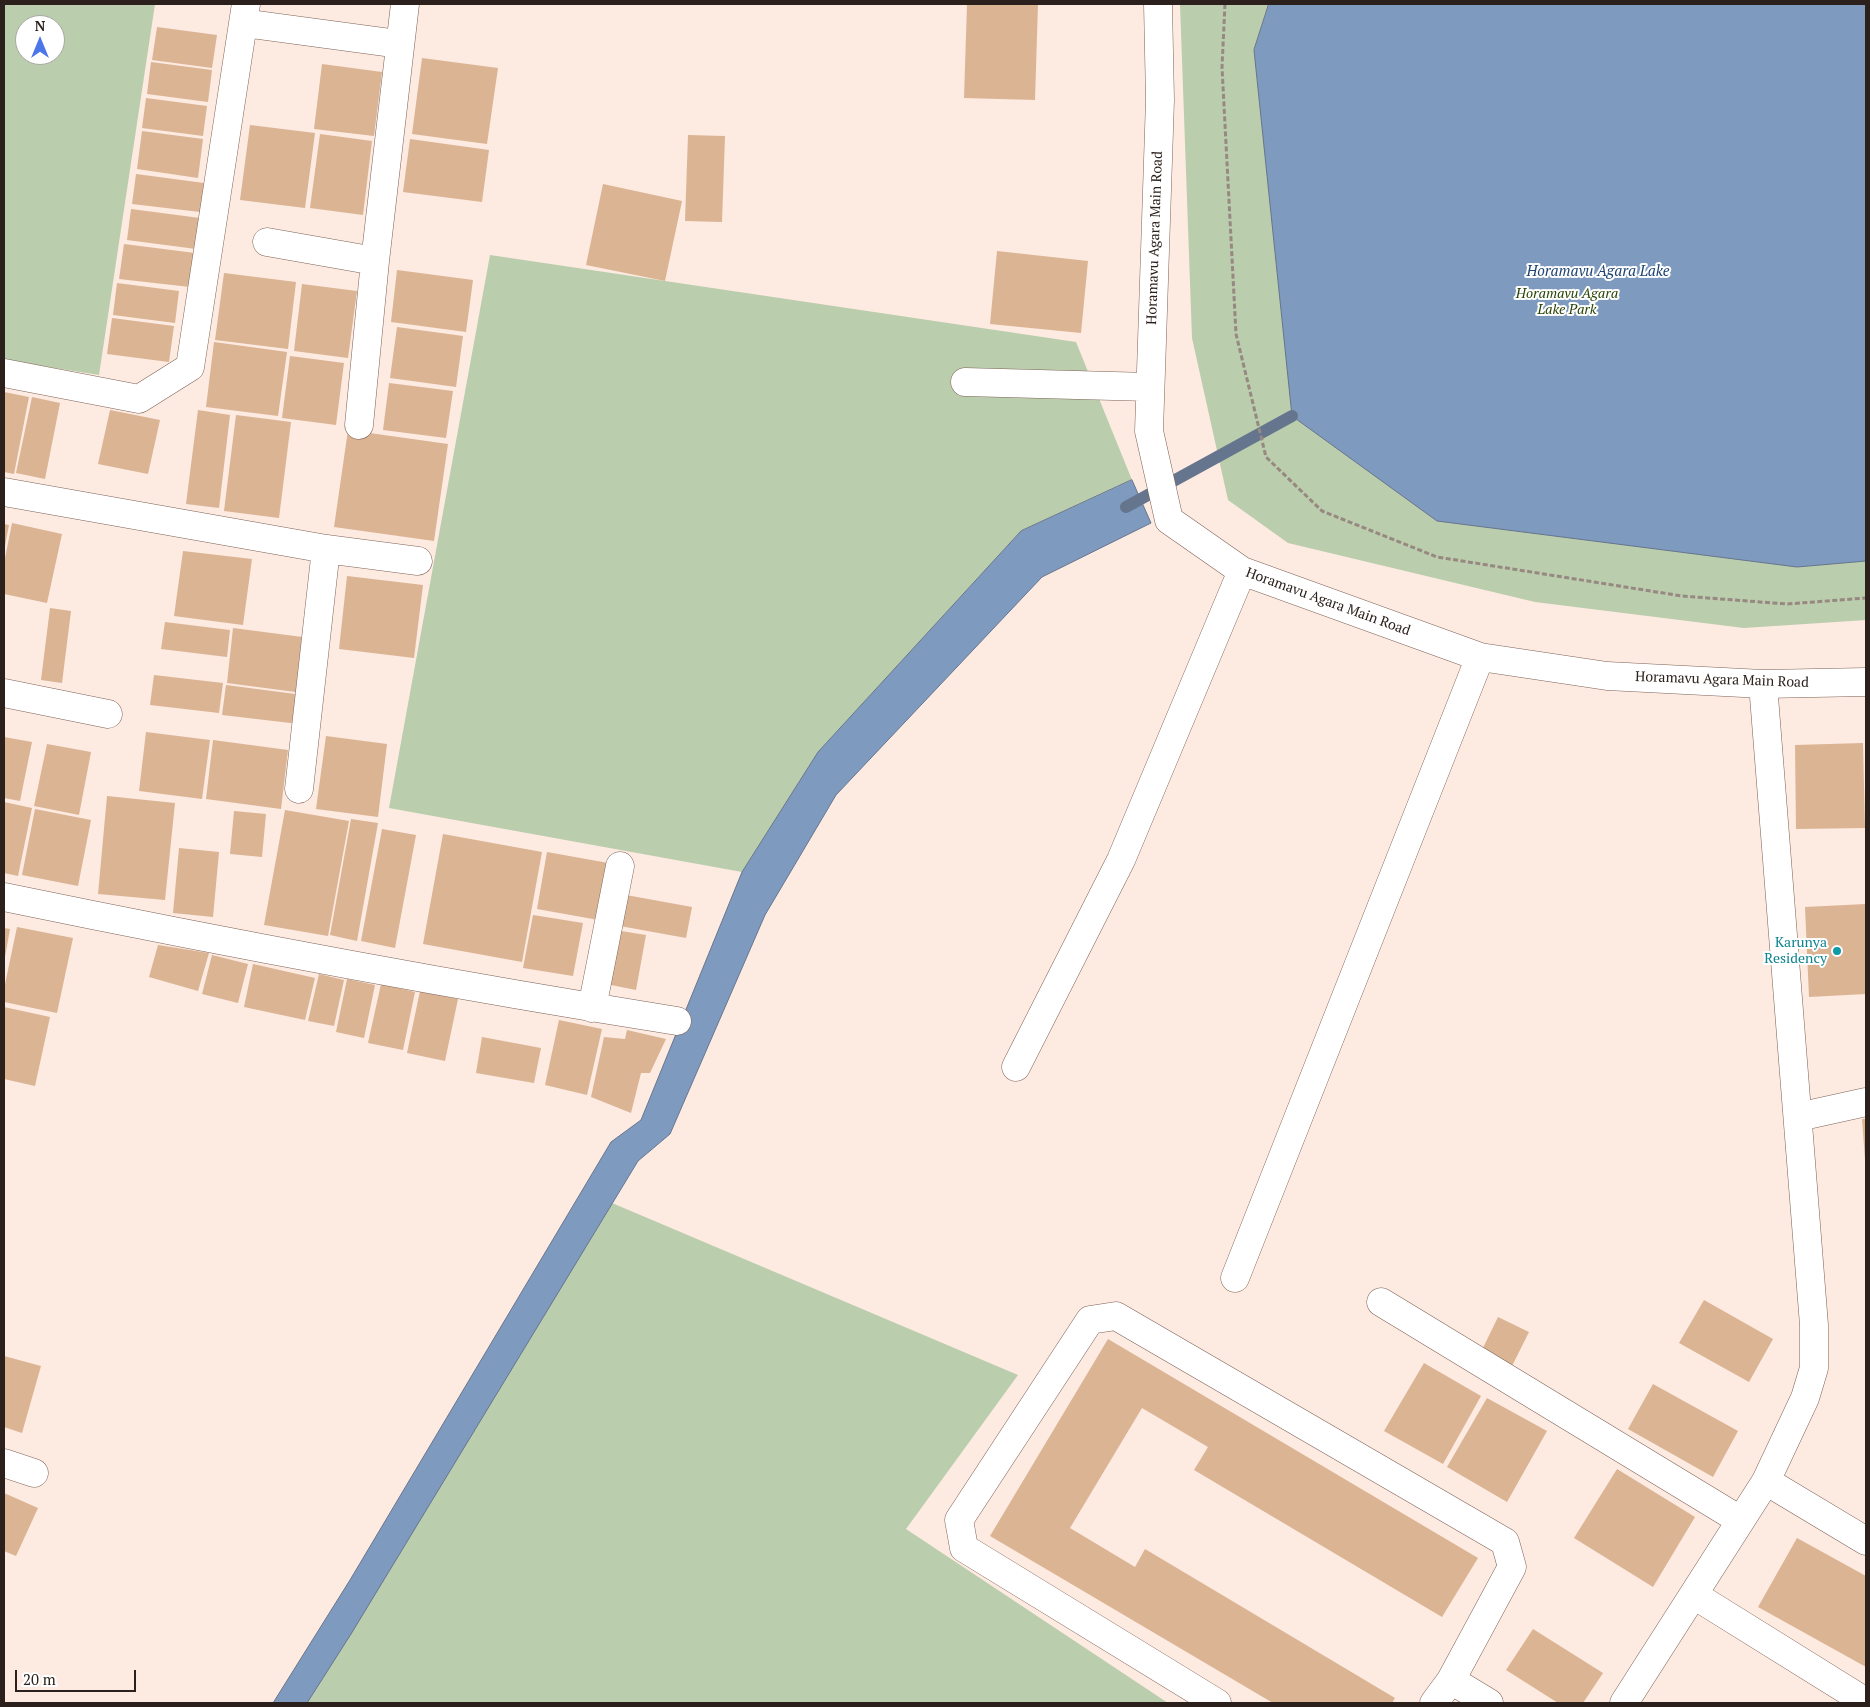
<!DOCTYPE html>
<style>
body{margin:0}
#map{position:relative;width:1870px;height:1707px;overflow:hidden;background:#fdeae1;font-family:"PT Serif",serif}
canvas{display:block}
.frame{position:absolute;inset:0;border:5px solid #2b201b;pointer-events:none}
.north{position:absolute;left:15px;top:15px;width:50px;height:50px;box-sizing:border-box;background:#fff;border:1px solid #aaa6a4;border-radius:50%;rotate:0deg;font-size:14px;font-weight:700;line-height:20px;text-align:center;color:#2b201b}
.north::after{content:'';display:block;margin:auto;width:18px;height:22px;background:#4c77ea;clip-path:polygon(50% 0,100% 100%,50% 72%,0 100%)}
.scale{position:absolute;left:15px;top:1670px;width:121px;height:22px;box-sizing:border-box;border:2px solid #2b201b;border-top:0;padding-left:6px;font-size:15px;line-height:18px;white-space:nowrap;color:#2b201b;-webkit-text-stroke:4px #fff;paint-order:stroke}
</style>
<div id="map">
<canvas width="1870" height="1707"></canvas>
<div class="frame"></div>
<div class="north">N</div>
<div class="scale">20 m</div>
</div>
<script>
const g = document.querySelector('canvas').getContext('2d');
g.lineJoin = 'round';
function paint(path, color) {
  g.fillStyle = color;
  g.fill(path, 'evenodd');
}
function stroke(path, color, width, dash) {
  g.strokeStyle = color;
  g.lineWidth = width;
  g.lineCap = dash ? 'butt' : 'round';
  g.setLineDash(dash || []);
  g.stroke(path);
}
function label(font, color, halo, rows, align = 'center') {
  g.font = font + ' "PT Serif",serif';
  g.lineWidth = 4;
  g.setLineDash([]);
  g.textBaseline = 'middle';
  g.strokeStyle = halo;
  g.fillStyle = color;
  for (const [text, x, y, turn = 0] of rows) {
    g.save();
    g.translate(x, y);
    g.rotate((+turn || 0) * Math.PI / 180);
    g.textAlign = isNaN(turn) ? turn : align;
    if (halo) g.strokeText(text, 0, 0);
    g.fillText(text, 0, 0);
    g.restore();
  }
}
paint(new Path2D(`
 M4,4H155L99,375L4,360ZM25,25H55V55H25Z
 M1180,4H1866V620L1744,628L1535,602L1288,543L1228,500L1192,338Z
 M490,255L1076,342L1132,480L1021,531L818,752L742,872L389,808Z
 M612,1203L1018,1375L906,1529L1168,1703H303Z`), '#bacdac');
const water = new Path2D(`
 M1269,4H1866V561L1797,567L1437,521L1292,416L1254,50Z
 M1132,480L1151,523L1042,577L836,795L765,915L670,1134L638,1161L351,1634L307,1703H273L350,1580L611,1142L641,1120L742,872L818,752L1021,531Z`);
paint(water, '#7f9abf');
stroke(water, '#66758e', 1);
stroke(new Path2D(`
 M1126,507L1292,416`), '#66758e', 12);
paint(new Path2D(`
 M967,4H1038L1035,100L964,98Z
 M157,27L217,35L212,68L152,60Z
 M422,58L498,68L487,144L412,134Z
 M151,62L212,70L208,102L147,94Z
 M322,64L382,72L374,136L314,129Z
 M146,98L207,106L203,136L142,128Z
 M250,125L315,133L305,208L240,200Z
 M142,131L203,139L198,178L137,169Z
 M320,134L372,141L363,215L310,208Z
 M688,135L725,136L722,222L685,221Z
 M410,139L489,150L482,202L403,192Z
 M136,174L204,183L200,212L132,204Z
 M603,184L682,201L665,281L586,265Z
 M131,209L200,218L196,249L127,240Z
 M124,244L195,253L190,287L119,279Z
 M997,251L1088,261L1081,333L990,324Z
 M397,270L473,280L466,332L391,322Z
 M224,273L296,282L288,349L215,340Z
 M117,283L179,291L175,323L113,315Z
 M302,284L357,291L348,358L294,351Z
 M112,318L174,326L169,362L107,354Z
 M397,327L463,336L456,387L390,378Z
 M214,342L287,352L278,416L206,407Z
 M290,356L344,363L336,425L282,418Z
 M389,383L453,391L446,438L383,430Z
 M4,392L29,397L14,474L4,472Z
 M32,397L60,403L45,479L16,473Z
 M110,410L160,420L148,474L98,464Z
 M198,410L230,415L219,508L186,504Z
 M236,415L291,422L279,518L224,511Z
 M348,430L448,444L434,541L334,527Z
 M12,523L62,534L47,603L4,594V563Z
 M4,524L9,525L5,546H4Z
 M183,551L252,559L243,625L174,616Z
 M347,576L423,585L414,658L339,649Z
 M50,608L71,611L62,683L41,680Z
 M165,622L230,630L227,657L161,649Z
 M233,628L310,638L303,693L227,683Z
 M154,675L223,683L219,713L150,705Z
 M226,685L303,695L299,724L222,715Z
 M146,732L210,740L202,799L139,791Z
 M326,736L387,744L378,817L316,809Z
 M4,737L32,742L20,801L4,798Z
 M213,740L288,750L281,809L206,799Z
 M1863,743L1865,828L1796,829L1795,745Z
 M47,744L91,752L79,815L34,806Z
 M107,796L175,803L165,900L98,894Z
 M4,802L32,808L18,876L4,873Z
 M35,809L91,820L78,886L22,875Z
 M285,810L349,821L328,936L264,925Z
 M234,811L266,814L262,857L230,854Z
 M351,819L378,823L357,941L330,935Z
 M382,829L416,835L395,948L361,941Z
 M443,834L542,852L522,962L423,944Z
 M179,848L219,852L213,917L173,913Z
 M547,852L614,864L604,921L537,909Z
 M626,895L692,907L686,938L620,926Z
 M1866,904V994L1809,997L1805,907Z
 M533,915L583,923L573,976L523,968Z
 M17,927L73,938L57,1013L4,1002V989Z
 M4,928L10,929L5,957H4Z
 M615,930L646,935L636,990L606,984Z
 M158,945L209,953L198,991L149,977Z
 M212,955L248,964L238,1003L202,994Z
 M253,964L315,978L305,1020L244,1007Z
 M319,974L344,980L334,1026L308,1021Z
 M347,979L375,985L364,1038L336,1032Z
 M381,984L415,992L403,1050L368,1043Z
 M420,991L458,999L445,1061L407,1053Z
 M4,1007L50,1017L35,1086L4,1079Z
 M559,1020L602,1029L587,1095L545,1085Z
 M627,1030L666,1039L650,1073H641L631,1113L591,1097L604,1037L625,1039Z
 M482,1037L541,1048L534,1083L476,1073Z
 M1862,1119H1866V1160H1865Z
 M1704,1300L1773,1339L1749,1382L1679,1343Z
 M1498,1317L1529,1332L1512,1366L1481,1352Z
 M1108,1339L1478,1558L1442,1617L1194,1470L1208,1447L1142,1408L1070,1528L1135,1567L1145,1549L1395,1698L1392,1703H1273L990,1536Z
 M4,1356L41,1366L22,1433L4,1427Z
 M1424,1363L1481,1396L1443,1464L1384,1431Z
 M1653,1384L1738,1431L1713,1477L1628,1429Z
 M1487,1398L1547,1431L1507,1502L1447,1467Z
 M1617,1469L1695,1517L1653,1587L1574,1538Z
 M4,1493L38,1508L16,1556L4,1551Z
 M1797,1538L1866,1576V1667L1758,1607Z
 M1533,1629L1603,1673L1583,1703H1558L1506,1670Z`), '#dbb494');
const minor = new Path2D(`
 M1158,4L1160,100L1149,431L1169,520L1242,571L1480,657L1607,676L1763,684L1866,682
 M243,23L399,44
 M267,242L375,261L405,4
 M4,373L139,399L190,367L246,4
 M965,382L1150,387
 M359,425L375,261
 M4,492L326,549L418,561
 M4,693L108,714
 M299,789L326,549
 M4,897C227,943 451,985 677,1021
 M592,1008L620,866
 M1016,1067L1121,860L1242,571
 M1798,1117L1866,1102
 M1235,1278L1480,657
 M1381,1302L1740,1520
 M4,1463L34,1473
 M1766,1481L1866,1541
 M1694,1595L1866,1702
 M1451,1680L1489,1703
 M1217,1703L964,1548L959,1520L1090,1320L1116,1316L1505,1542L1512,1567L1451,1680L1434,1703
 M1624,1703L1766,1481L1805,1398L1814,1368V1325L1763,684`);
stroke(minor, '#7e6357', 29);
stroke(new Path2D(`
 M1225,4L1222,67L1236,334L1266,457L1322,511L1437,557L1682,596L1787,604L1866,598`), '#978881', 3, [5, 2.5]);
stroke(minor, '#fff', 28);
for (const [x, y, r, color] of [
 [1837,951,5,"#0f9aa8"]
]) {
  const dot = new Path2D();
  dot.arc(x, y, r, 0, 2 * Math.PI);
  g.fillStyle = color;
  g.fill(dot);
  stroke(dot, '#fff', 2);
}
label('14px', '#2b201b', '#fff', [
 ["Horamavu Agara Main Road",1155,238,-88],
 ["Horamavu Agara Main Road",1328,602,20],
 ["Horamavu Agara Main Road",1722,680,2]
]);
label('italic 14px', '#274303', '#fff', [
 ["Horamavu Agara",1567,294],
 ["Lake Park",1567,310]
]);
label('14px', '#0d838f', '#fff', [
 ["Karunya",1827,943],
 ["Residency",1827,959]
], 'right');
label('italic 15px', '#1e4373', '#fff', [
 ["Horamavu Agara Lake",1598,272]
]);
</script>
